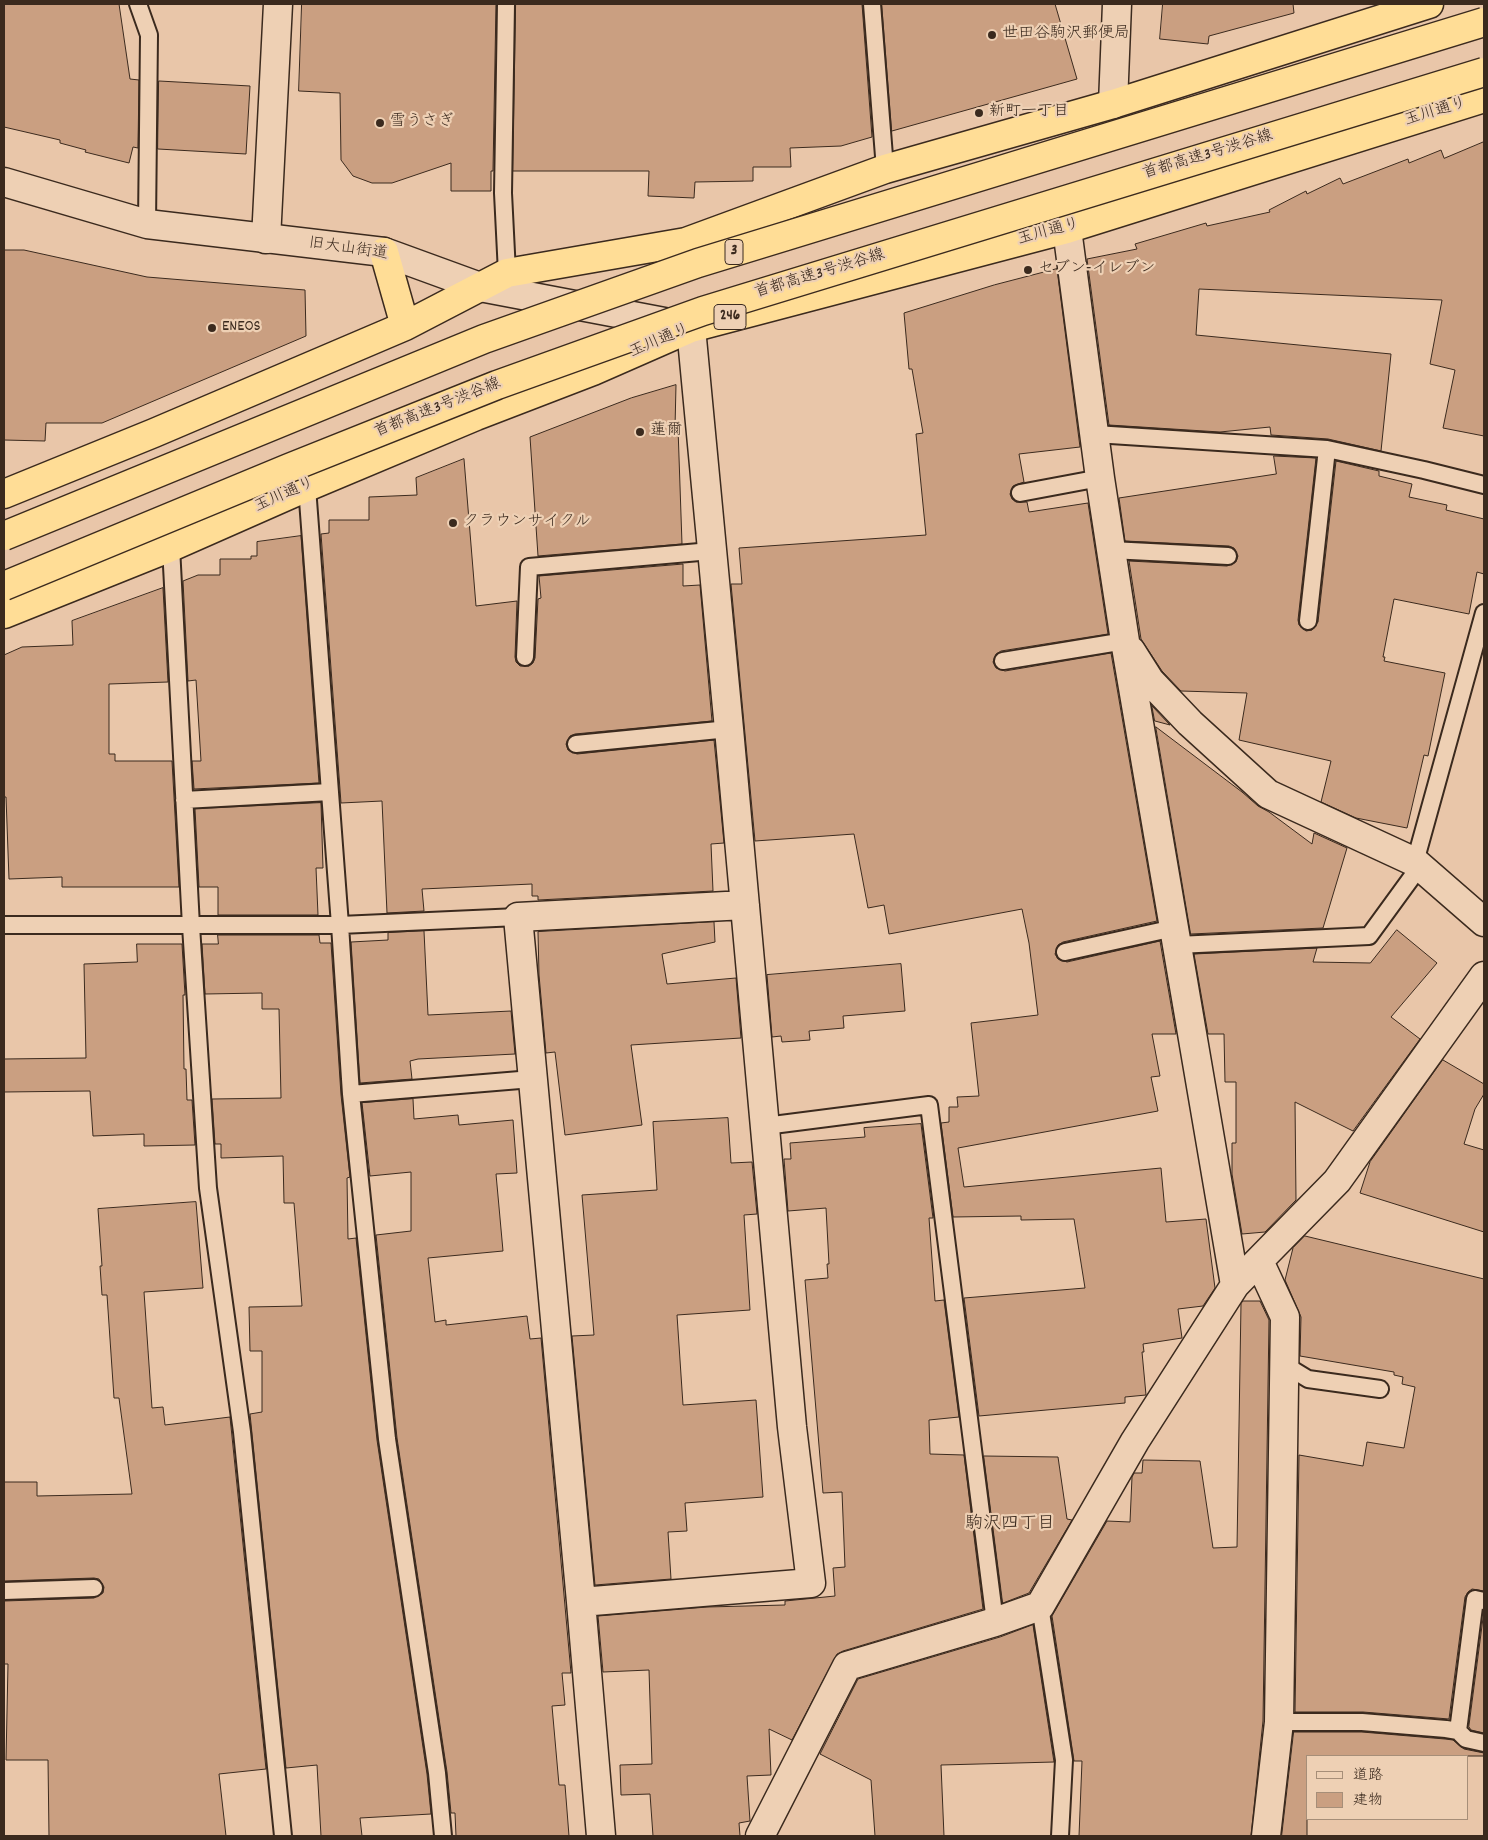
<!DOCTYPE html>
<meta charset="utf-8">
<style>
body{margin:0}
#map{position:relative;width:1488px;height:1840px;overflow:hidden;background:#e9c6a9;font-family:Dekko,"Klee One",sans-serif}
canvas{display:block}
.frame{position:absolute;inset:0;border:5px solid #3b2a1e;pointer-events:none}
.legend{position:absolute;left:1306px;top:1755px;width:162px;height:65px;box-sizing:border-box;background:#eed0b4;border:1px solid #a68e78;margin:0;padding:6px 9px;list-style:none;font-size:15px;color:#3b2a1e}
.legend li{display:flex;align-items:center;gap:10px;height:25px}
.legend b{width:25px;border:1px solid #a68e78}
</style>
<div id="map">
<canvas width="1488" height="1840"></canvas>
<div class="frame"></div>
<ul class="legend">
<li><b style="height:6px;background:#eed0b4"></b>道路</li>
<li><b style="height:14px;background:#ca9f81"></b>建物</li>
</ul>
</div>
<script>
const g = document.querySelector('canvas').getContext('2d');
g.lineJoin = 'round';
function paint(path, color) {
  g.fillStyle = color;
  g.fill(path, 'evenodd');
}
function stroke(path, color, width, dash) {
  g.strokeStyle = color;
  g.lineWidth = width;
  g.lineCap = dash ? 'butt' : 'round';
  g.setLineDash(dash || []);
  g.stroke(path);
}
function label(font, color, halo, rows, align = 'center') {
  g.font = font + ' Dekko,"Klee One",sans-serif';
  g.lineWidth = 4.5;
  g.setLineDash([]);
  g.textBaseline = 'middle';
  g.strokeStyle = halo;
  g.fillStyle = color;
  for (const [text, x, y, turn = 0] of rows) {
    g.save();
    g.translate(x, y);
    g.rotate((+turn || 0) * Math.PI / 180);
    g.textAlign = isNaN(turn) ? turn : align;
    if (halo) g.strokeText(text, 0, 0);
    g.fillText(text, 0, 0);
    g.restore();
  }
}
const building = new Path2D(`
 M4,4H119L130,79L139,80L138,148L133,147L129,163L85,152L86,150L60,143V140L4,127Z
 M302,4H496L493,171H491V191H451V163L392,183H372L353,176L341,160L340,93L299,91Z
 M516,4H862L872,137L841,146L790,148L791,167H753V181L695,182L694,198L648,196L649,171H513Z
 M882,4H1055L1077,79L892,131Z
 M1163,4H1293L1294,13L1209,36L1208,44L1160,39Z
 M159,81L250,86L246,154L158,149Z
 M1484,142V436L1443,428L1455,370L1430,364L1442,300L1199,289L1196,335L1391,354L1381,451L1328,439L1271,435L1270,427L1220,432L1109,425L1087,259L1137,249L1135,244L1206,223L1207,226L1270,212L1269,210L1306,191L1307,194L1340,178L1343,184L1408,159L1409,163L1441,150L1444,158Z
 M4,250H24L147,277L305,290L306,336L102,423H46L45,441L4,440Z
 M1057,269L1080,447L1019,454L1024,482L1013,486L1010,494L1012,499L1016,502H1027L1029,512L1088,503L1108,634L1001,651L996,654L993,662L996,668L1005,671L1111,653L1157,921L1063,942L1058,945L1055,954L1058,959L1067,962L1160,941L1176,1034H1152L1160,1076L1151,1077L1158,1111L958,1148L964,1187L1161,1168L1166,1222L1206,1219L1215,1288L1203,1306L1178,1309L1182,1338L1143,1344L1144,1352H1142L1146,1395L1125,1397V1403L979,1416L964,1298L1085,1288L1074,1219L1021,1220V1216L953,1217L941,1123L949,1122V1107H958L957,1097L979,1096L971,1023L1038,1015L1029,943L1022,909L889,934L884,905L868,908L854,834L755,841L731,584H742L739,548L926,535L916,434L923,433L912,369H909L904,313L994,285Z
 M676,385L675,428H678L682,544L538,556L530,437L631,398Z
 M1274,456L1316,458L1298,620L1299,625L1306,631L1312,630L1318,622L1336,461L1379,471V476L1412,484L1409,497L1447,505L1446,510L1484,519V574L1477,572L1469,614L1394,599L1383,657H1385L1384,661L1445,673L1428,756L1424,755L1407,828L1356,818L1321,802L1331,761L1239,740L1247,693L1181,691L1162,671L1141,639L1129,561L1227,566L1236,562L1238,556L1234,548L1229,546L1125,541L1119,498L1276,474Z
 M464,459L476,606L517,601L515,657L516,662L520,666H529L533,663L535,658L538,599L541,598L539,576L683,564V586L700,585L712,721L575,734L570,736L566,744L568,750L577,754L714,740L724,843L711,844L713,891L538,900V896H532V884L422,889L424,911L387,913L382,801L341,803L321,534L329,533V520H369V497L417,495L416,478Z
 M301,536L319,783L194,789L192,761H201L196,680L188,681L183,581L198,575H220V559H251V556H257V542Z
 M163,588L168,682L109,684V754H115V761H172L179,887H62V877L9,879L6,797H4V655L22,647L73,645L72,621Z
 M1152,706L1170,725L1155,721Z
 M1156,727L1242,792L1258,806L1269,812L1312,844L1314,833L1347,848L1323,928L1191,934Z
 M321,803L323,868H316L318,915H218V887H199L195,809Z
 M714,922L715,942L662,954L667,984L736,978L741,1038L631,1045L642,1125L565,1135L555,1052L546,1053L539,975L538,932Z
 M1397,930L1437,963L1391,1017L1420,1039L1353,1131L1295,1102L1296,1200L1265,1232L1242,1234L1232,1174V1143H1236V1082H1225L1224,1034H1208L1194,954L1317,948L1313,962L1370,963Z
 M424,931L428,1015L511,1011L515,1054L418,1059L410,1061L412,1079L360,1083L351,942L388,940V933Z
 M218,935H319L320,943H331L341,1095L350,1177L347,1178L348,1239L356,1238L377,1440L427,1774L431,1814L360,1818L362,1836H321L317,1765L286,1768L250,1414L262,1412V1351H250L249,1307L302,1306L294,1203H284L283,1156L221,1158V1144H215L212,1099L281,1098L279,1009H262V993L205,994L202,944H218Z
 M137,944H182L185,995H183L184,1069H186L187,1100H192L195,1145L144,1146V1134L93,1136L90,1091L4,1092V1059L86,1058L84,964L137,962Z
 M901,964L905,1011L843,1016L844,1028L809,1031L810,1040L782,1042L781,1036L772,1037L767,975Z
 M1443,1060L1484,1084V1094L1475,1109L1464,1144L1484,1150V1232L1360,1193L1370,1162Z
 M413,1099L414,1119L458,1115L459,1125L513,1120L517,1173L496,1174L503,1251L428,1258L435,1322L446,1320V1325L527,1316L530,1339L541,1338L571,1673H562L565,1705L552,1706L559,1785H565L569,1836H456L455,1813H451L447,1772L397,1438L376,1235L411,1231V1172L370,1176L362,1103Z
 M728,1118L731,1163L752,1162L757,1214L744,1215L750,1310L677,1315L683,1405L756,1400L763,1497L685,1503L687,1531L668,1532L671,1579L595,1585L572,1336L594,1335L582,1195L657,1190L653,1122Z
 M921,1124L933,1218H929L935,1301L944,1300L959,1417L929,1420L930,1454L964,1455L983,1609L843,1651L837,1654L792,1740L769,1729L771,1775L747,1776L750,1821L739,1823L740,1836H653L650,1794L621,1795L620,1765L652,1764L649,1670L603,1672L598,1616L707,1607L785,1605V1601L835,1596L833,1568L845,1567L842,1492L823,1493L805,1280L828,1278L827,1264H829L826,1208L788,1211L784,1159H791L790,1143L865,1137L864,1128Z
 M196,1202L203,1288L144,1292L152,1408L163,1407L165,1425L230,1417L266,1769L219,1774L226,1836H49L48,1760H6L8,1664H4V1601L94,1598L103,1593L104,1587L99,1579L94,1578L4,1581V1482H37V1496L132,1494L119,1398H114L107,1295H102L100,1266H102L98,1209Z
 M1305,1236L1484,1279V1591L1472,1589L1468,1592L1465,1597L1449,1719L1363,1712H1295L1299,1455L1363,1466L1367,1442L1404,1448L1415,1387L1402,1384L1403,1377L1394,1375V1372L1300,1356L1301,1317L1285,1280L1293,1248Z
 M1243,1301H1260L1269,1320L1263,1721L1251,1836H1079L1082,1761H1074L1052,1616L1107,1521L1130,1522L1132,1477L1134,1473H1142L1143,1460L1200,1461L1213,1548L1237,1547L1241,1304Z
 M984,1456L1058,1457L1067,1519L1072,1520L1029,1593L1003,1603Z
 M1484,1611V1733L1471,1730L1469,1727Z
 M1033,1625L1054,1762L941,1765L944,1836H875L871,1780L820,1754L858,1679L1000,1637Z
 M1294,1732H1362L1445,1739L1453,1740L1464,1749L1484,1753V1756H1307V1836H1282Z`);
paint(building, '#ca9f81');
stroke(building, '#3b2a1e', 1);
const lane = new Path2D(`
 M138,4L149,35L147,224
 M506,4L503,193L507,273
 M872,4L885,169
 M1095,434L1327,449L1424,470L1484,485
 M307,487L340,925L351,1094L387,1439L437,1773L443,1836
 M1020,493L1100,478
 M171,547L191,926L208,1188L242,1432L283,1836
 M1111,550L1228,556
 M1308,621L1327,449
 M525,657L529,567L711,551
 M1003,661L1125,641
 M576,744L729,729
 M184,800L330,792
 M1415,862L1484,613
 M4,925H340L518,917
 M1177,945L1369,936L1420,866
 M1065,952L1174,928
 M351,1094L532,1079
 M765,1126L929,1105L995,1622
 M1285,1365L1308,1379L1380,1389
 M4,1591L94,1588
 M1040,1606L1064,1760L1060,1836
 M1279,1722H1362L1446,1729L1458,1731L1466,1739L1484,1743
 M1458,1731L1475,1599L1484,1601`);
const street = new Path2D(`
 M1113,104L1117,4
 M1067,229L1100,478L1125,641L1235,1285
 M266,239L278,4
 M1131,651L1150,681L1190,723L1268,794L1415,862L1484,922
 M1259,1261L1285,1317L1279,1722L1266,1836
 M581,1602L518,917L745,905
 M601,1836L581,1602L811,1583L792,1427L729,729L691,328
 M760,1836L847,1666L995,1622L1040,1606L1135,1441L1235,1285L1337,1181L1484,976`);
const secondary = new Path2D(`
 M4,182L147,224L384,252L480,287L680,325`);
const highway = new Path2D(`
 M384,252L405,326
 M4,494L154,433L405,326L507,273L686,242L885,169L1113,104L1429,4
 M4,614L171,547L307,487L476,416L593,371L691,328L1067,229L1484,98`);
stroke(lane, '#3b2a1e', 20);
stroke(street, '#3b2a1e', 31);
stroke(secondary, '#3b2a1e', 31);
stroke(highway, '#3b2a1e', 31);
stroke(lane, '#eed0b4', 16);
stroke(street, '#eed0b4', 28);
stroke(secondary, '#eed0b4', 28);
stroke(highway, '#ffdd96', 28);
const highwayBridge = new Path2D(`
 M4,536L484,339L698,263L1484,22
 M4,586L289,468L497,385L703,311L1484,72`);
stroke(highwayBridge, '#3b2a1e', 31, []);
stroke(highwayBridge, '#ffdd96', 28);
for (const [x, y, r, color] of [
 [992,35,5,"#3b2a1e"],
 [979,113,5,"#3b2a1e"],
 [380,123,5,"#3b2a1e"],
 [1028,270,5,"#3b2a1e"],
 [212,328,5,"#3b2a1e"],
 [640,432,5,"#3b2a1e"],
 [453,523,5,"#3b2a1e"]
]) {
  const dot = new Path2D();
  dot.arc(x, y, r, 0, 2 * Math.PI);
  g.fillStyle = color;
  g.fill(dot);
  stroke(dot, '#eed0b4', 2);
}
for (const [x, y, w] of [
 [734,252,18],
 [730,317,32]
]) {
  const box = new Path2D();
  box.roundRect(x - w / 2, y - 12.5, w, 25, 4);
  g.fillStyle = '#eed0b4';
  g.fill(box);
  stroke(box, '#3b2a1e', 1);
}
label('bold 15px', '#3b2a1e', null, [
 ["3",734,252],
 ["246",730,317]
]);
label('16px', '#3b2a1e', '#eed0b4', [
 ["世田谷駒沢郵便局",1002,35],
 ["新町一丁目",989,113],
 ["雪うさぎ",390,123],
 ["セブン-イレブン",1038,270],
 ["ENEOS",222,328],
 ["蓮爾",650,432],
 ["クラウンサイクル",463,523]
], 'left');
label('16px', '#3b2a1e', '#eed0b4', [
 ["玉川通り",1436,113,-17],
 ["首都高速3号渋谷線",1208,156,-17],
 ["玉川通り",1049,233,-15],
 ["旧大山街道",348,250,8],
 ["首都高速3号渋谷線",820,275,-17],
 ["玉川通り",660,342,-23],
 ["首都高速3号渋谷線",438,409,-22],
 ["玉川通り",285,496,-24]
]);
label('18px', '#3b2a1e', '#eed0b4', [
 ["駒沢四丁目",1010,1526]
]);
</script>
